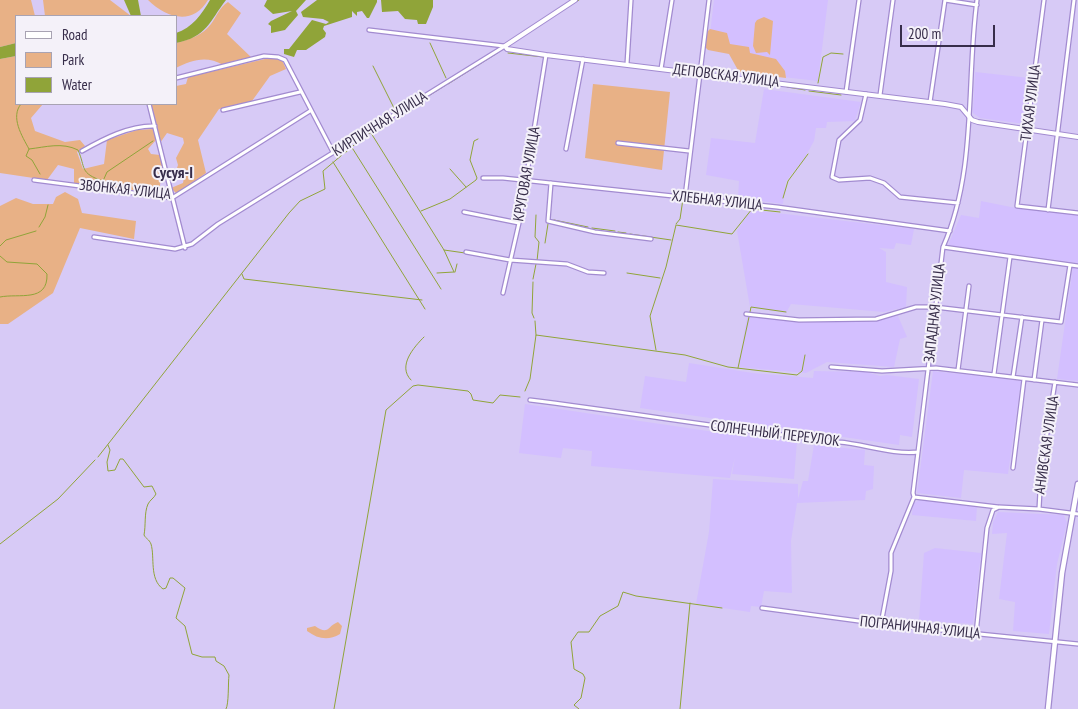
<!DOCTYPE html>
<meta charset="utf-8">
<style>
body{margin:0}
#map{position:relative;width:1078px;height:709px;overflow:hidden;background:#d7caf6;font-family:"PT Sans Narrow",sans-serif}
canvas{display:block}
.legend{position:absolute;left:15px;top:15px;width:162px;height:90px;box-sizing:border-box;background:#f4f1f9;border:1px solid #a8a3b3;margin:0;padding:6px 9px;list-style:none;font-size:15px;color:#372d4a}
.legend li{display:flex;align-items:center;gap:10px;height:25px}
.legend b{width:25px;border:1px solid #a8a3b3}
.scale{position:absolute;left:900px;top:25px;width:95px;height:22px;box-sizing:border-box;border:2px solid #372d4a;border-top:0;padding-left:6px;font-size:15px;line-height:18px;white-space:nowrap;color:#372d4a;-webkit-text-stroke:4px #f4f1f9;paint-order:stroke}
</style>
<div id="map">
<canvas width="1078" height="709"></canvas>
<ul class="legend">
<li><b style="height:6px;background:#fff"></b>Road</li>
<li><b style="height:14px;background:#e8b186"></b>Park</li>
<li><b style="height:14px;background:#90a439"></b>Water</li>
</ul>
<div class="scale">200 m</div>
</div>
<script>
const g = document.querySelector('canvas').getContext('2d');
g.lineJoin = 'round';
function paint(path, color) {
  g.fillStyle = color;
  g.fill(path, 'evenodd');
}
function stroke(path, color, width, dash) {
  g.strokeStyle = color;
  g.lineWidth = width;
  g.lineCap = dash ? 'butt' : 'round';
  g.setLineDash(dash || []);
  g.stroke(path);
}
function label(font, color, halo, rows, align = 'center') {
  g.font = font + ' "PT Sans Narrow",sans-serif';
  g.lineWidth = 4;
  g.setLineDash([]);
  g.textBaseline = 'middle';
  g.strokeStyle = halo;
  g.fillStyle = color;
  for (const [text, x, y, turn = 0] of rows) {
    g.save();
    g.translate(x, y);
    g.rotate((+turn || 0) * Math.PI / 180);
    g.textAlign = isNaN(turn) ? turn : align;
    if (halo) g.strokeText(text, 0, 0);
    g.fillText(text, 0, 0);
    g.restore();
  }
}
paint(new Path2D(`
 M714,0H828L818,81L739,72L740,54L708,50Z
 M975,72L1030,78L1025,124L980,118L973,113Z
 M764,89L861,102L855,121L827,122L826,128H816L814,141L804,159L786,181L783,204L738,198L739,181L706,175L711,138L755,143Z
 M981,201L1016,208L1078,215V263L948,245L961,215L979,218Z
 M751,210L914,229L911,245L896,243L894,249L879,248L886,252V282L907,287L906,307L884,312L791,304L786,313L750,307L737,231Z
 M1073,267H1078V381L1057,379Z
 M898,316L907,337L900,339L894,367L827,362L806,373L738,367L747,317L873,321Z
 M689,363L753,373L813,378L814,371L867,372L880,376L887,375L919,379L912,437L900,435L899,445L640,408L645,376L686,382Z
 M933,371L1021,381L1008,474L964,470L961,498L917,493Z
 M525,404L728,434L797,441L794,479L732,474L735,457L730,478L591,466L592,451L563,448L561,458L519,453Z
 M814,445L865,450L864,465L874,466L873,489L866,491L865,500L797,503L791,541L792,593L764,591L761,607L751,606L750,612L696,604L709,532L713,479L798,484V499L803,481H808Z
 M919,500L977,506L976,521L912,515L913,504Z
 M998,512L1064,515L1067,523L1057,564L1049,634L1013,631L1015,602L999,599L1007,533L992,534L993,522Z
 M935,548L981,553L973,624L919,620L924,553Z`), '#d3bfff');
paint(new Path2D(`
 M0,0H31L35,16H16V43L0,47Z
 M43,0H110L131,16H45Z
 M148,0H208C193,26 166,18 148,0Z
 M228,2L241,13L227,34L252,58L223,65C207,55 191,60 176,68V43C189,40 203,35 211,24C217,16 219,8 228,2Z
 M764,17L773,21L770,55L767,52L756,53L753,46L755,23L757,20Z
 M710,29L727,33L730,44L749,47L750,53L776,59L785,71L786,78L739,72L729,54L708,50L704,46L706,33Z
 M16,56V104H43L31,118L35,131L65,142L80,140L85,146L77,152L83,169L104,164L107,140L137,130L154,129L156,140L148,149L151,154L160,155L163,162L159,193L74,183V169L58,165L47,180L0,173V59Z
 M278,58L282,60L286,69L270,76L252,101L219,109L198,140L206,173L177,194L171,188L183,183L184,178C178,174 175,172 178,165L176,158L184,143L183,138L167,133L160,143L151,104H176V86L186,84L188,77L265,59Z
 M593,84L670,92L662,170L585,158Z
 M65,192L78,199L82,213L136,221L134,239L80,228L53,293L8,324H0V206L16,198L33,204H53L56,197Z
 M338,622L342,626L340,634C328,641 318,639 307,631V628L315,626C329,636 327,626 338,622Z`), '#e8b186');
paint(new Path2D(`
 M124,0H138L141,16H131Z
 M210,0H226C209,22 207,37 176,43V33C192,28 202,14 210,0Z
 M267,0H306L296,11L298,15L285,30L271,33V26L268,24L271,21L292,11L273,14L264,6Z
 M317,0H377V2L369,18H367L362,11L357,12V16L352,11V17L324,26L323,29L326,33L325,37L306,50H297L294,57L284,54V49H289L312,20L326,24L329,22L323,19L303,17L301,12Z
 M381,0H433V7L426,24H418L417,20L405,19L398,11L382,12Z
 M16,43V56L0,59V47Z`), '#90a439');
stroke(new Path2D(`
 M572,4L579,0
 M563,10L569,6
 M430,43L446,78
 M508,53L543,57
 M548,57L553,58
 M373,66L395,110
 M721,80L740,81
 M818,83L823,57L831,53L843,54
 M448,84L499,52
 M787,87L805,90
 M772,89L773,85H778
 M809,91L841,95
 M430,95L446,85
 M21,104C10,117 22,136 29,149
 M397,117L427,97
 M371,133L444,250L454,272
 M351,146L441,289
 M345,153L362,138L394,118
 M333,162L425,309
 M450,169L466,187
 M40,174L32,160L26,156L29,149C46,147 62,142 78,150C86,168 79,173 103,181L107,172L153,141
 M783,198L788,181L808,154
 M421,211L450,199L476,180L477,178L470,160L474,141L478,139
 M536,215L535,237L539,242L537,261
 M554,220L588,227
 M676,224L680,219L683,199
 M39,227L45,217L48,205
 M592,228L615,231
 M618,232L626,233
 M630,234L671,240
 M545,243L548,224
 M0,246L6,240L36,231
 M444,250L465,253
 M0,256L7,262L37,264L47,274C48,303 19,293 0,297
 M455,272L457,264
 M437,273L454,272
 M627,273L660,278
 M242,274L244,279L422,300
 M533,279L536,264
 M533,282L532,313L534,318
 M750,312L751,307L786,312
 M535,321L536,335
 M656,350L650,316L666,267L676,225L732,234L752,209L780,212
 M738,368L749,317
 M411,380C397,366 414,347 424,337
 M525,391L530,379L536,335L685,355L728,367L797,375L802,371L805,355
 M108,445L110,450L107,462L108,471L115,470L120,459H123L144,487L152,486L156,494C154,498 150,500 148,504C144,513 146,525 144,535C146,539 149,539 151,544C155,557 149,579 163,589L166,588L170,578H173L185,588L176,618L185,626L192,654L202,657H215L216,661L224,666L229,675C228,683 229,704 226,709
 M98,457L289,213L300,201L325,189L323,171L342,155
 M0,544L58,499L95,460
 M334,709L386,410L413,386L418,385L468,391L471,394L473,400L493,403L500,395L520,397
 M579,709L574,705L581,698L585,678L583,674L574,669L571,642L578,632H589L600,616L618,606L623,592L636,596L722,608
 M680,709L690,603`), '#90a439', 1);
const minor = new Path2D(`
 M945,0L977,5
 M1044,0L1017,206L1078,213
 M369,30L504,46
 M627,64L631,0
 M661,69L672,0
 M176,78L264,56L278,57L285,60L333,152
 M846,92L859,0
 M866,94L860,120L839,140L832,177L839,180L870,178L884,183L900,197L958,203
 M880,95L893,0
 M930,102L945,0
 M149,104L185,248
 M223,110L300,92
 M618,143L689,151
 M566,149L583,59
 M82,151C103,139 130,125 155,126
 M483,178H503L777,207L950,231
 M34,180L172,198L310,111
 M551,183L548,221L595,232L651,239
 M685,197L709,0
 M1048,210L1074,0
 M464,212L519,223
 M94,237L175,249L192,244L218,224L505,46
 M943,247L1078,266
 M466,252L510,260L567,264L588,272L604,273
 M503,293L519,223L546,55
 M746,314L799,320L876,319L916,307H935L1061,322L1070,265
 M831,367L882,371L936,368L1078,385
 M958,370L969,286
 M994,374L1010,257
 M1013,377L1022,317
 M1034,380L1042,320
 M530,400C633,413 736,430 839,442C864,444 893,455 918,452
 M1013,468L1024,379
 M914,497L998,507
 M1039,509L1041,472L1055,382
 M762,608L881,624L1078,644
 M881,624L891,571V553L914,497L913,493L943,247C977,171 966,81 977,0
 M976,634L987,528L993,510L999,507L1039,509L1078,514`);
const tertiary = new Path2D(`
 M575,0L505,46L507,49L546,55L945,104L961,107L972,120L978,122L1078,137`);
const secondary = new Path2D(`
 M1048,709L1062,573L1078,484`);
stroke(minor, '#a28bd0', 5.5);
stroke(tertiary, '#a28bd0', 6);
stroke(secondary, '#a28bd0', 7);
stroke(minor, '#fff', 3);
stroke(tertiary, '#fff', 4);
stroke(secondary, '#fff', 4.5);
label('15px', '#372d4a', '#f4f1f9', [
 ["ДЕПОВСКАЯ УЛИЦА",726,76,7],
 ["ТИХАЯ УЛИЦА",1031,103,-83],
 ["КИРПИЧНАЯ УЛИЦА",380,124,-32],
 ["КРУГОВАЯ УЛИЦА",527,174,-80],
 ["ЗВОНКАЯ УЛИЦА",125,190,6],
 ["ХЛЕБНАЯ УЛИЦА",717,201,6],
 ["ЗАПАДНАЯ УЛИЦА",935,313,-84],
 ["СОЛНЕЧНЫЙ ПЕРЕУЛОК",775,434,7],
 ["АНИВСКАЯ УЛИЦА",1047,445,-82],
 ["ПОГРАНИЧНАЯ УЛИЦА",920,628,6]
]);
label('bold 16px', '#372d4a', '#f4f1f9', [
 ["Сусуя-I",173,173]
]);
</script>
